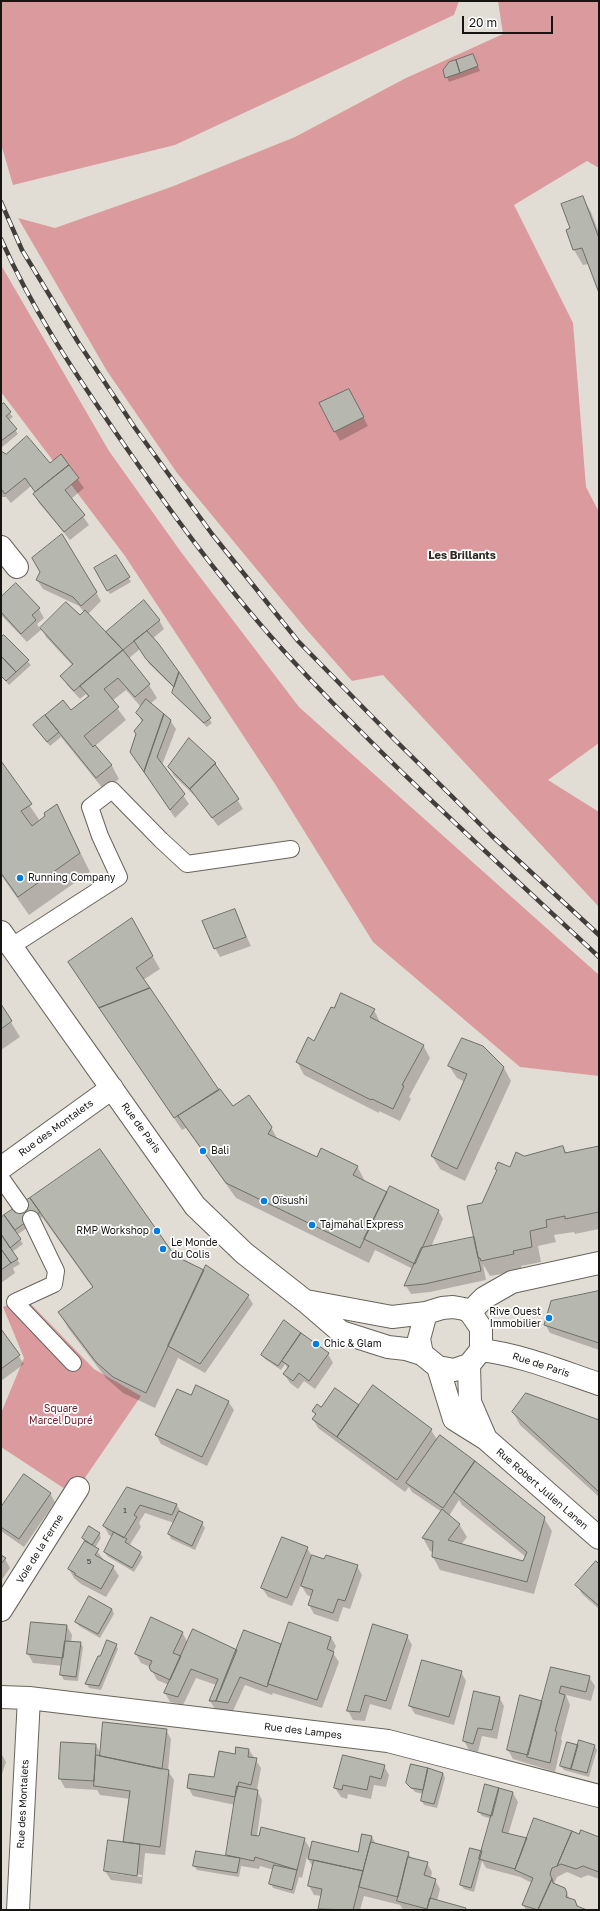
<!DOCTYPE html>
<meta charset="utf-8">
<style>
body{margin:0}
#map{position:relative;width:600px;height:1911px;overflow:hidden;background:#e2ddd4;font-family:"Golos Text",sans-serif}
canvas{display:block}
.frame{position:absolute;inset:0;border:2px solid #171512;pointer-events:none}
.scale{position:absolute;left:462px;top:16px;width:91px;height:18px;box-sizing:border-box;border:2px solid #171512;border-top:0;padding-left:5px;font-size:12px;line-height:14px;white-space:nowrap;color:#171512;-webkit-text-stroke:3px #fff;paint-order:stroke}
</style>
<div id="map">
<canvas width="600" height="1911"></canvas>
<div class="frame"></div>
<div class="scale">20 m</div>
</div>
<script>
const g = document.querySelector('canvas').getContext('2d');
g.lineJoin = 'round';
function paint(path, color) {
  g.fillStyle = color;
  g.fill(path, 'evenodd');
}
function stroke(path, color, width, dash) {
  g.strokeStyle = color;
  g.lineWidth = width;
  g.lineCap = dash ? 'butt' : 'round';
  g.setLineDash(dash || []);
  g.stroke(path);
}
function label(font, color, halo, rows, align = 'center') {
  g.font = font + ' "Golos Text",sans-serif';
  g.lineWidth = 3.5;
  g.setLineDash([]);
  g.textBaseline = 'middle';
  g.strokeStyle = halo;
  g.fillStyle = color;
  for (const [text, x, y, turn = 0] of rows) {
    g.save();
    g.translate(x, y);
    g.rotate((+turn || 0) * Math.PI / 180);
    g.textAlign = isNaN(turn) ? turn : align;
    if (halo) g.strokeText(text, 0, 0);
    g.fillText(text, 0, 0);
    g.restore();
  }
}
paint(new Path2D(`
 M1,1H459L454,15L175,145L13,185L1,144Z
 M498,1H599V168L587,161L514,205L573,323L586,487L599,512V743L548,780L599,812V907L383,675L352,681L306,629L177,473L107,371L18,218L55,228L171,187L295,137L404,79L503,34Z
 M1,265L109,451L181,552L299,707L599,975V1076L520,1067L373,942L275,784L125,556L1,392Z
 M25,1298L94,1369L141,1396L78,1488L68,1491L1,1447V1413L24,1358L3,1307Z`), '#db9b9e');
paint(new Path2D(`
 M473,55L480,71L449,82L444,70Z
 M582,197L591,212L599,233V290L589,264L583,265L574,250L567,231L571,229Z
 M354,399L368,426L340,441L320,404Z
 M3,405L13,417L9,420L18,434L1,448V407Z
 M1,452L5,456L50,464L61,456L84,488L71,499L89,525L70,540L39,503L34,494L36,493L31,486L11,503L6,497H1Z
 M116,556L131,582L110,594L95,569Z
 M37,580L96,592L101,601L88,614L106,633L144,602L159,620L164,629L152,639L212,723L207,727L176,697L173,692L174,688L149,664L140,649L128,659L149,685L157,698L150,704L170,720L176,729L162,765L189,804L175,818L131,752L142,722L137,713L141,707L126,690L112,701L126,720L95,746L112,766L119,779L104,790L61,737L50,746L37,730L34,726L71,712L88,697L86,694L80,699L67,685L62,676L73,666L46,637L42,629L27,642L1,615V598L16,585L39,609L44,618L37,624L40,629L66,604L80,616L84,612L79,606L43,589Z
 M4,636L31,665L9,685L1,676V638Z
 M1,763L40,821L57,805L90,872L29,915L1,875Z
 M215,764L243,809L218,826L197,798L174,776L169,767Z
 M234,910L251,946L220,957L215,948Z
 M132,920L160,969L143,980L219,1091L233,1108L271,1127L278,1140L317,1159L357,1166L366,1183L388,1193L438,1210L443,1219L431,1247L475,1238L483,1204L498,1171L496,1169L511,1168L524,1157L563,1147L567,1154L599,1147V1229L575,1234L574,1232L554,1235L556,1242L538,1246L541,1262L521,1266L522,1270L490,1276L483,1264L486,1280L430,1292L411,1294L406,1286L413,1269L375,1250L369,1263L236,1198L186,1128L182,1130L77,975Z
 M1,1006L20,1037L1,1050Z
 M374,1010L381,1024L423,1045L430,1058L409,1097L411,1099L400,1121L379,1111V1113L304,1075L297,1062L315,1042Z
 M449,1066L504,1068L511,1081L465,1181L440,1169L432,1156L465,1082L457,1078Z
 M100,1150L174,1257L248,1296L253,1304L205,1373L178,1358L155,1408L123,1393L106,1378L68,1328L59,1312L93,1288L42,1217L17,1235L23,1244L12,1252L20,1264L13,1268L15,1273L1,1283V1219Z
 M599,1292V1350L550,1333L545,1324Z
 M284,1322L328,1354L333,1363L315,1389L304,1381L298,1389L290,1383L284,1374L288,1369L285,1364L281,1370L265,1359L262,1355Z
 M1,1330L24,1364L1,1381Z
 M192,1396L228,1401L234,1410L207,1466L161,1444L156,1435Z
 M358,1405L431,1430L438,1441L441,1436L544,1518L552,1531L534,1594L440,1570L433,1557V1552L430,1551L423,1538L442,1512L412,1492L409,1487L405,1492L318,1428L313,1419L316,1416L313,1411ZM459,1500L462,1505L526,1557L524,1562L461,1545L467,1537L459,1524L449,1516Z
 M513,1412L599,1421V1497L520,1425Z
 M127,1488L177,1505L182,1514L202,1523L205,1528L195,1550L171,1539L169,1534L174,1523L145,1513L139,1523L141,1527L129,1546L140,1553L143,1557L134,1572L107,1556L105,1552L113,1537L109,1535L104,1526Z
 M50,1493L55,1502L24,1547L1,1531V1508Z
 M99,1533L101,1538L95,1548L103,1559L102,1561L113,1567L119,1576L106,1597L81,1584L74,1578L69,1569L85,1543L83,1538Z
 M307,1548L312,1556L325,1560L357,1566L362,1575L350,1609L343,1607L338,1622L314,1614L309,1605L312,1597L307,1595L301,1585L292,1606L268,1597L262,1588Z
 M1,1556L5,1559L10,1568L1,1581Z
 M599,1565V1609L582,1594L577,1585Z
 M112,1609L114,1614L100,1638L79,1626L76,1622Z
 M67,1626L72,1635L71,1642L80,1643L83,1647L78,1681L64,1680L61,1675L63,1666L33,1663L28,1654Z
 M245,1631L282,1645L331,1637L336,1646L333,1653L339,1662L322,1708L273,1693L272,1695L245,1685L233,1711L215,1709L210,1701L216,1685L196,1678L183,1705L170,1702L165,1693L169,1685L157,1680L150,1667L141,1663L136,1654L182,1632L188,1643L237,1651Z
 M407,1636L412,1645L391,1710L370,1704L365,1721L353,1720L348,1711Z
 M116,1645L118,1649L101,1690L89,1688L87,1684L100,1658Z
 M552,1668L589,1677L595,1686L591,1701L566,1695L570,1705L561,1739L562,1741L555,1772L513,1759L508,1750L543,1702Z
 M461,1672L466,1681L454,1725L415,1714L410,1706Z
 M499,1697L504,1706L497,1739L482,1736L478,1752L469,1750L464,1741Z
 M166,1730L171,1739L168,1771L174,1780L165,1855L145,1853L142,1884L111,1880L105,1871L124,1843L130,1799L100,1795L97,1790L65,1788L60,1779L62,1743L96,1745L101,1754ZM110,1871L142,1875V1877L110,1873Z
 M594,1745L597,1750L589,1777L564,1770L561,1766L579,1746Z
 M249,1750L261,1768L257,1790L262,1800L257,1836L304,1839L311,1850L359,1853L372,1837L376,1844L408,1853L412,1859L427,1863L432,1872L431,1878L435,1880L440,1889L437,1901L466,1910H403L400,1905L364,1896L360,1910H319L322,1896L314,1895L309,1886L313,1867L307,1857L302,1878L299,1877L294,1894L273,1888L271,1884L274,1870L260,1866L259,1869L241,1866L239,1877L197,1870L194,1866L228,1857L227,1855L235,1805L193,1796L188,1787L215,1778L236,1755Z
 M1,1753L6,1762L1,1777Z
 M412,1765L443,1773L445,1778L437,1808L424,1805L422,1801L423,1794L415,1792L407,1783Z
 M384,1766L389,1775L386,1787L374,1785L371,1799L348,1794L347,1799L341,1797L335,1788Z
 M513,1793L518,1802L508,1835L527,1840L580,1835L599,1838V1879L588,1875L581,1878L567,1872L557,1877L554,1884L564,1889L570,1899L575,1901L579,1908L584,1910H526L523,1905L532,1883L520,1877L486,1868L482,1861L474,1892L464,1889L461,1885L481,1852L492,1819L482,1816L479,1812Z`), '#0003');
const building = new Path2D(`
 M473,54L478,66L460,73L456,60Z
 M456,60L460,73L445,78L443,70L449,62Z
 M583,196L599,238V293L582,248L573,250L566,230L570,228L561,204Z
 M349,389L364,417L334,432L319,403Z
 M4,403L11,412L6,416L17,429L1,441V405Z
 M27,436L50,463L61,454L69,465L35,492L25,478L5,494L1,489V451L6,454Z
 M69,465L79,478L65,490L85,515L64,532L33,494Z
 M62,534L97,592L81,606L73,597L36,580L40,572L32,558Z
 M116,555L130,577L107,591L94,568Z
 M16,583L40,608L32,615L36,620L21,634L1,612V597Z
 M144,600L160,620L123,650L106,632Z
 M66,602L80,615L85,610L123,650L74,691L60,676L73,664L40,628Z
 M147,631L158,643L179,672L174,687L146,659L134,641Z
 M4,635L29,660L16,672L1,656V637Z
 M123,650L150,684L135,697L118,678L104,689L119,707L84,736L93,747L95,745L112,765L96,778L45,715L63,700L71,710L89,696L80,686Z
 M1,656L16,672L6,681L1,676Z
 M179,672L211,718L204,723L172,693Z
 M146,699L164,714L144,772L130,752L136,734L134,731L143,720L136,713Z
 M164,714L171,720L157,757L185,794L170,810L144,772Z
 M45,715L59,732L47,742L33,725Z
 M189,738L216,763L190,789L168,767Z
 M1,761L32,804L21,811L32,826L45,816L44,813L57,804L80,853L18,897L1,873Z
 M215,764L239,799L212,818L190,789Z
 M235,909L246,937L214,949L202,921Z
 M132,918L153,956L136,968L150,988L99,1008L68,962Z
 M150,988L219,1090L174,1118L99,1008Z
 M341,993L375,1009L370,1017L424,1045L402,1085L404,1086L393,1109L372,1099L371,1100L296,1062L308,1037L314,1041L331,1007L334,1008Z
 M1,1004L12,1021L1,1029Z
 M462,1038L483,1046L504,1067L457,1169L431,1156L467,1074L448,1066Z
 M220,1089L233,1106L249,1095L272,1127L268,1134L317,1157L321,1148L358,1166L353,1175L387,1192L360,1248L226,1183L178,1116Z
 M563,1146L565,1153L599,1146V1212L565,1219V1216L546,1220L547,1227L530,1231L532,1247L513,1251L514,1254L481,1261L480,1258H478L467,1206L482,1203L497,1170L495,1169L498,1162L510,1167L516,1152L524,1156Z
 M100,1149L175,1256L204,1270L146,1393L113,1377L96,1362L58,1312L93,1287L30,1198Z
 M390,1186L439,1210L415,1264L364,1239Z
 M30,1198L40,1212L15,1230L4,1215Z
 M4,1215L21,1239L10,1248L1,1234V1218Z
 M1,1234L18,1259L11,1263L1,1249Z
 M474,1237L481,1271L425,1284L404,1286L421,1248Z
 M1,1249L11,1263L1,1270Z
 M206,1265L249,1295L200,1364L168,1346Z
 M599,1291V1343L544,1325L551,1301Z
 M284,1320L301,1333L278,1366L261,1355Z
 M1,1329L20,1355L1,1369Z
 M301,1333L329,1353L309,1381L299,1373L293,1381L283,1374L289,1366L282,1361Z
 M196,1385L229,1401L202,1457L155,1435L177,1389L191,1395Z
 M373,1385L432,1429L397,1480L337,1437Z
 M335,1388L359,1405L337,1437L312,1419L316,1414L312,1411L317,1404L321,1407Z
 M526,1393L599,1420V1492L512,1412Z
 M440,1435L475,1461L443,1508L406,1483Z
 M475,1461L545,1517L527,1582L432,1557L433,1541L422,1538L442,1509L460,1524L448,1540L523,1561L527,1552L454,1492Z
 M24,1474L51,1493L19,1539L1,1527V1507Z
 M127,1487L177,1504L172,1515L140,1505L134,1515L137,1517L124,1538L103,1526Z
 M179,1511L203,1522L192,1546L168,1534Z
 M89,1526L100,1533L92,1545L82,1538Z
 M114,1532L127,1539L125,1542L141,1552L132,1568L104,1552Z
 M282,1537L308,1547L287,1598L261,1588Z
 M85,1541L99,1549L95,1555L114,1566L101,1589L75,1575V1573L68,1569Z
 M1,1555L6,1558L1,1564Z
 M312,1555L324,1559L326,1555L358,1565L345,1601L338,1599L333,1613L308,1605L313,1590L301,1586Z
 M596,1561L599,1564V1606L575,1585Z
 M89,1596L112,1609L98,1634L75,1622Z
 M151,1617L183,1632L173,1653L181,1656L170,1680L151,1671L149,1667L152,1661L135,1654Z
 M31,1622L67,1625L63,1658L27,1654Z
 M289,1622L331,1637L327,1649L334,1652L317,1700L268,1684Z
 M373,1624L408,1635L386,1701L365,1695L360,1712L347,1711Z
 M193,1629L237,1650L216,1701H209L218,1679L191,1669L178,1697L164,1693Z
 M244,1630L281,1644L267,1687L240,1677L228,1703L216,1701Z
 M107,1640L117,1644L99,1686L85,1684L98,1656H100Z
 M65,1641L81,1642L76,1677L60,1675Z
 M422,1660L462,1671L449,1717L409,1706Z
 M551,1667L590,1676L586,1692L561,1686L559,1693L565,1695L555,1731L557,1732L550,1763L527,1757Z
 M474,1691L500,1697L492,1730L478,1728L473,1744L463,1741Z
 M520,1695L542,1701L528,1755L507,1750Z
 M103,1722L167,1729L162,1769L100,1756Z
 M579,1740L595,1745L587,1773L571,1769Z
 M61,1742L96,1744L94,1781L59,1779Z
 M567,1742L578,1745L571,1769L560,1766Z
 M236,1747L249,1749L248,1757L257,1758L251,1785L239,1782L235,1797L187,1788L189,1774L214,1777L219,1751L235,1754Z
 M96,1755L169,1770L160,1847L123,1842L130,1791L94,1786Z
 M343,1755L385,1765L381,1779L370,1776L367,1790L343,1785L342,1790L334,1788Z
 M411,1764L428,1768L423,1790L411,1788L406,1783Z
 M428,1768L443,1773L434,1804L421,1801Z
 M485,1784L499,1788L492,1816L478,1812Z
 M237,1786L258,1790L251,1835L259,1836L261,1827L305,1838L297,1870L255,1857L254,1861L226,1855Z
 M499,1788L513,1792L502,1832L527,1838L515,1869L479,1859Z
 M534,1818L572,1831L557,1866L552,1868L550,1874L552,1879L538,1910L522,1905L533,1878L515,1870Z
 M581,1830L599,1837V1872L583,1866L576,1869L561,1864L557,1866L572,1831L579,1834Z
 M362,1834L372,1836L363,1871L308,1859L312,1841L358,1852Z
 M108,1840L140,1844L137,1876L104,1871Z
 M371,1842L409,1852L398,1897L359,1887Z
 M470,1848L482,1851L471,1888L460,1885Z
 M196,1851L240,1858L237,1873L193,1866Z
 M408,1857L428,1862L424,1875L436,1879L427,1909L397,1901Z
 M314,1860L363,1871L353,1910L318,1909L322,1889L308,1886Z
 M274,1865L297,1870L292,1890L269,1884Z
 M552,1879L553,1883L565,1888L567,1893L566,1897L575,1900L577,1906L587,1910H538Z
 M430,1898L466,1908L465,1910H427Z`);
paint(building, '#b6b8af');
stroke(building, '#6d6f66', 1);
const lane = new Path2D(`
 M12,946L119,877L100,836L90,807L112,790L161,840L187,864L291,849
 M1,1178L20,1205
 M31,1219L56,1271L54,1284L15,1302L73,1363`);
const street = new Path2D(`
 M1,547L17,567
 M1,932L195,1206L244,1253L305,1301L341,1332L388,1347L406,1349L422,1354
 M1,1168L112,1088
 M306,1301L392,1317L426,1313L442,1308L453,1307L464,1309L470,1312L481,1328V1350L469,1365L454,1370L438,1367L422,1354L419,1339L426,1313
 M470,1312L484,1298L512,1282L599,1263
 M481,1350C522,1355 560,1371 599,1384
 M469,1365L470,1402L486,1439
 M438,1367L454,1419L486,1439L599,1538
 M1,1610L78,1488
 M1,1697L29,1698L388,1741L599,1796
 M18,1910L29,1698`);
stroke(lane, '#68645c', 18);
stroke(street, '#68645c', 24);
stroke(lane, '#fff', 16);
stroke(street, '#fff', 22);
const rail = new Path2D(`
 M1,202L22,250L78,342L135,428L212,534L298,641L393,738L492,836L599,935
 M1,239C31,307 72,369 114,430C169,510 227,590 293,661C389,765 495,860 599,957`);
stroke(rail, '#423f3b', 4.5);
stroke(rail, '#fff', 3, [9]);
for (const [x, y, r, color] of [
 [20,878,4,"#007de3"],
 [203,1151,4,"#007de3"],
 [264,1201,4,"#007de3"],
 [312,1225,4,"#007de3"],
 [157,1231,4,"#007de3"],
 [163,1249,4,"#007de3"],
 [549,1318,4,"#007de3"],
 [316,1344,4,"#007de3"]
]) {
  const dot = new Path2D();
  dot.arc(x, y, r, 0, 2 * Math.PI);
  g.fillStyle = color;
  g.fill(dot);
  stroke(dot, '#fff', 1.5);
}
label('8px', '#3f3e39', null, [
 ["1",125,1510],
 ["5",89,1561]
]);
label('10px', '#171512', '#fff', [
 ["Running Company",28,878],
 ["Bali",211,1151],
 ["Oïsushi",272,1201],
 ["Tajmahal Express",320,1225],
 ["RMP Workshop",149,1231,"right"],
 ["Le Monde",171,1243],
 ["du Colis",171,1255],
 ["Rive Ouest",541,1312,"right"],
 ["Immobilier",541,1324,"right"],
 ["Chic & Glam",324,1344]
], 'left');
label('10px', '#171512', '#fff', [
 ["Rue des Montalets",56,1128,-36],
 ["Rue de Paris",141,1128,54],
 ["Rue de Paris",541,1365,18],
 ["Rue Robert Julien Lanen",542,1489,41],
 ["Voie de la Ferme",40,1549,-58],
 ["Rue des Lampes",303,1731,7],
 ["Rue des Montalets",23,1804,-87]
]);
label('10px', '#6c1d29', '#fff', [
 ["Square",61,1409],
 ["Marcel Dupré",61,1421]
]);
label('bold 11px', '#2d2923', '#fff', [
 ["Les Brillants",462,556]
]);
</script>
